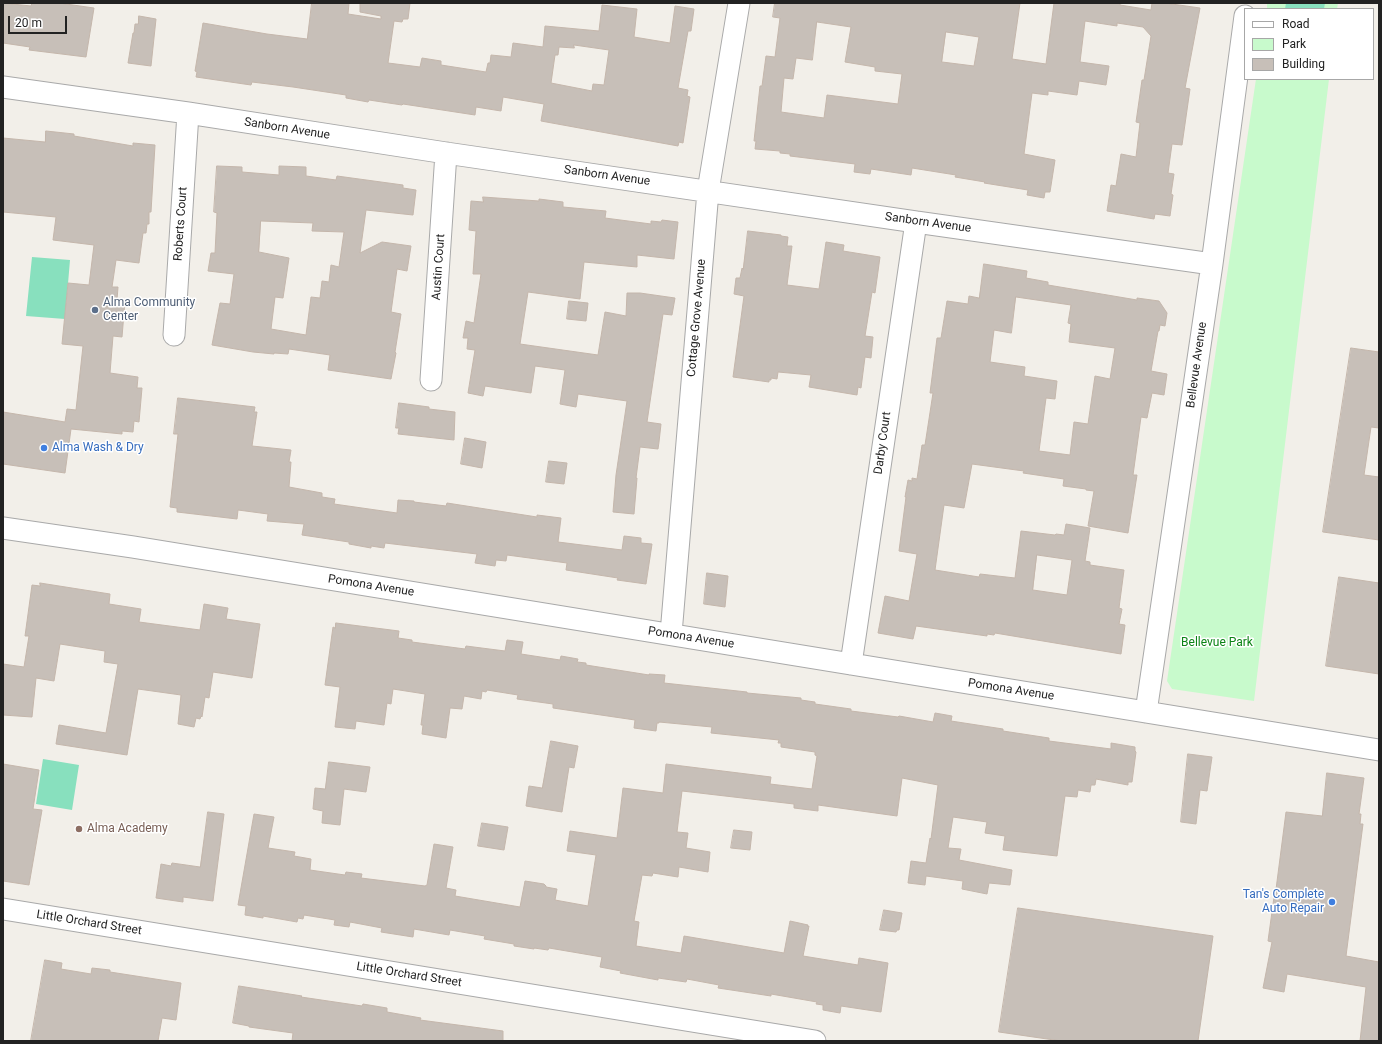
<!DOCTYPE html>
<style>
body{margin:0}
#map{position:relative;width:1382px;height:1044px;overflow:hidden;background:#f2efe9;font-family:Roboto,sans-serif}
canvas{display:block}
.frame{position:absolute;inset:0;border:4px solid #222;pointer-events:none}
.legend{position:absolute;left:1244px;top:8px;width:130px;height:72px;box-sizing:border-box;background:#fff;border:1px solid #a7a7a7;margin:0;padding:5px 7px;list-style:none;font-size:12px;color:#222}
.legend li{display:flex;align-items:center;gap:8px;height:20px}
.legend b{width:20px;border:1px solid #a7a7a7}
.scale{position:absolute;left:8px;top:16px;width:59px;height:18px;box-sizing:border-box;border:2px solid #222;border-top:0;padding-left:5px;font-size:12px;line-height:14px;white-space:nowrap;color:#222;-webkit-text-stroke:3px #fff;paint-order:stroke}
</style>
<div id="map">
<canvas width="1382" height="1044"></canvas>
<div class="frame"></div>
<ul class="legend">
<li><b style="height:5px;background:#fff"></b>Road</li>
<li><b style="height:11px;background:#c8facc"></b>Park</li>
<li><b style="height:11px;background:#c7bfb8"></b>Building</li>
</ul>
<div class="scale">20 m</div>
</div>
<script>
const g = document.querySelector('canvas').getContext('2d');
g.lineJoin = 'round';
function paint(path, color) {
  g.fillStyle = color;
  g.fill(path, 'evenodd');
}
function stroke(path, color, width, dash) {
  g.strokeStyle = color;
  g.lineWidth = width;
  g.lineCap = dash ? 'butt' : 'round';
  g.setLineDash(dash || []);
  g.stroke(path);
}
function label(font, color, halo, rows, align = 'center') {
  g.font = font + ' Roboto,sans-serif';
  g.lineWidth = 3;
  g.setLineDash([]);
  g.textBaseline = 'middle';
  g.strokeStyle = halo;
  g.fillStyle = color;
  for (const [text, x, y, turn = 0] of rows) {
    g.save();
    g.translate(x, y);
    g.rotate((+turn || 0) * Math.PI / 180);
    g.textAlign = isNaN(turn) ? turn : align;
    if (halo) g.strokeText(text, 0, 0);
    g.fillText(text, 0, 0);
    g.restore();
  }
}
paint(new Path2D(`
 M1267,3H1338L1337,9H1267Z
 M1256,79H1329L1254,701L1172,689L1167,681Z`), '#c8facc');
paint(new Path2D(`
 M1286,3H1325L1324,9H1285Z
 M32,257L70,260L65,319L26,316Z
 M43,759L79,765L72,810L36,804Z`), '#88e0be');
const building = new Path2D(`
 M3,3L31,6L32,3H59L94,8L86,57L29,50L30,47L3,43Z
 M312,3H349L348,14L381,19V16L360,12V3H410L408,19H403L402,22L394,21L388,63L420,67L422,58L441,61V65L486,72L488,63H490L491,55L511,57L513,43L543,47L545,26L599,31L602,5L637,9L634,37L670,43L675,6L694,9L691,31H688L678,88L688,90L687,96L690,97L683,143L679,142L678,146L541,121L544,104L503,97L501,111L476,107L475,115L403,104L402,105L369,100L368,102L346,98V95L293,87L252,82L251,85L196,77L197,72L195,71L203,23L267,34L307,39ZM574,45L609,50L604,85L593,84L592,91L551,83L555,55H558L559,47L574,48Z
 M775,3H1020L1012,59L1046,64L1054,3H1120V5L1151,10L1152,3H1165L1200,8L1185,88L1190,89L1182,145L1172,144L1168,173L1174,174L1171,194L1173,195L1170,216L1155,214L1154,219L1107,211L1111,185L1116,186L1121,154L1136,157L1140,123L1136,122L1142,80H1144L1151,36L1143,27L1117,23V26L1085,21L1080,62L1109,66L1106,85L1079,81L1077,95L1048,91V95L1032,93L1024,154L1055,160L1050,192H1045L1044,198L1027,195L1028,190L984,183L985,182L955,177L956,175L912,168L911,175L871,169L870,174L854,172L855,164L790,156V154L780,153V151L755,149L756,141H754L760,86H762L766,56L775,57L780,18L773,17ZM817,22L851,27L845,62L875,67V71L902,74L898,104L827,95L824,118L781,112L784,78L793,79L796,58L812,60ZM946,32L979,37L974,66L942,62Z
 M139,16L156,19L151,66L128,63L133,33H134L135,24H138Z
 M46,131L74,134V136L133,146V143L155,145L151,212H149V224H147L146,233H143L139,263L116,260L112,287H118L117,300L125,301L122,337L113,336L110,373L138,377L137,388H142L139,422L134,421L133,432L122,431V434L71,429L65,473L3,464V412L65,422L67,409L76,410L83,346L62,344L68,283L89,285L94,245L53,240L56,217L3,212V138L45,142Z
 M217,166L242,167V172L279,175V166L306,167V176L336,180L337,176L403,185V188L416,190L413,215L366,210L360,253L382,242L411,246L407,271L397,269L391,312L401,314L395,352L396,353L391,379L328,370L330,355L289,349L288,354L274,353V354L253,352L212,345L220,303L230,304L234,274L208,271L211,253H215L217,213L214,212ZM261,221L313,223L312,231L344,232L339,267L331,265L329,282L322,281L320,298L311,297L306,335L271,329L275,297L283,298L289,258L259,252Z
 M483,197L539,201V199L563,202V207L606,211L605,218L651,224V221L661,222L662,220L678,222L674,259L637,255V267L584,262L580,299L528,292L520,344L598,355L605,312L626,316L627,293H640L675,298L672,315L663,314L647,422L661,424L659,442L658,449L640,447L636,478H637L634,514L613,512L616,475L627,401L578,394L576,407L560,404L565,370L535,366L531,393L485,386L483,396L468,393L475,350L467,349L468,338H463L466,321L474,323L481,274H473L476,231L469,230L471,201L483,202Z
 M748,231L781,235V236L788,237L787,246H792L787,285L819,289L826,242L844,245L843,251L880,257L875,293L872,292L865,336L873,337L871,358L865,357L861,388L858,387L857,395L809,387L811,375L778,372L777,379L771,378V380H769V382L733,377L744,296L734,294L736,278H740L742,268L743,269Z
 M984,264L1027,271L1026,278L1048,282V285L1137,300V298L1159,301L1167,313L1165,326L1160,325L1159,331H1158L1151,371L1167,374L1164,395L1152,393L1147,418L1141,417L1133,475H1137L1128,533L1088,526L1094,491L1086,490V489L1063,486L1064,479L1023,473L1024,471L972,464L964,508L944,505L935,570L979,577L980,574L1015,578L1021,531L1055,535L1056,534L1064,535L1066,524L1090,528L1085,561L1090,562V565L1124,570L1119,608L1122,609L1119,624L1125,625L1121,654L995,633L994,635L987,634V636L916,626L913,639L878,633L885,596L909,601L917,554L899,551L906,497H905L908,480L912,481V478L917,479L922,445H925L933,393H930L937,338H941L947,301L968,304L969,296L979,298ZM1016,297L1071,305L1068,323L1071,324L1069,342L1115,348L1110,379L1095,376L1088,424L1074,422L1070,455L1039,451L1046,398L1055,399L1057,381L1024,376L1025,367L990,362L994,330L1011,333ZM1037,555L1072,560L1067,595L1033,590Z
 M569,301L588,303L586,321L567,319Z
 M1351,348L1379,352V428L1371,427L1364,475L1379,477V540L1323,532Z
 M178,398L255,407L254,412H257L252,446L291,450L289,462H291L289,487L322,493V497L335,499L334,504L397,513L398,500L414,501V502L446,506L447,503L537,517V515L561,518L558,542L622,550L624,536L641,538V543L652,544L646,584L617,580L618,578L566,570L567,563L507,555L506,561L496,560L495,566L475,563L477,554L385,543L384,548L371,546V548L349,544V542L302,535L304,524L267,521L268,514L238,510L237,519L177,512V508L170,507L178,434H174Z
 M399,403L429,407V409L455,412L454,440L398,434L399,428H396Z
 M465,438L486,442L482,468L461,464Z
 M549,461L567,463L564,484L546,482Z
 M707,573L728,576L725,607L704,604Z
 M1339,577L1379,583V674L1326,666Z
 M40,583L110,594L109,604L141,609L139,622L200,630L204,604L228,608L226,619L260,624L252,678L213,672L209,698L205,697L202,717L201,716L200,719L196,718L194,727L178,724L181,695L138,689L127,755L56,744L59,725L106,733L118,664L104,662L105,651L60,644L54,681L36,678L32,717L3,715V664L24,667L29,636H25L32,585L40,586Z
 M336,623L399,631L398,638L412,640V642L465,649L466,646L505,651L507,640L523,642L521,654L560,660L561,656L578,659L577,662L586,663V665L649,675V674L665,675L664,683L747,692V693L801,698V700L815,702V704L851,709V711L898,717L899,716L933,722L935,713L952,716L951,721L1003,729V731L1049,738V741L1111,749V743L1135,747V751L1136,752L1132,782H1128V785L1096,779L1095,785H1091L1090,792L1078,790L1077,797L1065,796L1057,856L1003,850L1005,836L985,833L987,822L953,817L948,848L961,849L959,860L1012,870L1010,885L989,883L987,894L962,889L963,881L926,876L925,885L908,883L911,861L926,863L930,838L931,839L938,785L902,778L897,816L818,805V811L794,808V804L682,791L677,832L688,833L686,848L710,852L708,872L679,867L678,877L653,873L652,876L642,875L634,921L639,922L636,946L681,953L684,936L784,953L790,921L808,925L807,926H809L803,956L858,965L859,958L888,963L881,1012L841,1006L840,1013L823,1010V1005L816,1004L817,1002L771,994V996L718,988L719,985L687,979L686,982L658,978V980L620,973L621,971L600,967L602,957L549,948L548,950L534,948V949L514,946V944L484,939L485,936L450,930L449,935L414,929L413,937L381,932L382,928L350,922L349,927L334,925L335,920L304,915L303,919L298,918L297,922L263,916V918L245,915L246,906L238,905L254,814L274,817L268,848L295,852L294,856L311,859L310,870L345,875L346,872L362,874L361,878L425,886L427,885L434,844L453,847L446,888L456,890L455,896L520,907L525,881L544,884L546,886V887L557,889L555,900L588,906L596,855L567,851L570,831L617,838L623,788L663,793L666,764L771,777L770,784L812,789L817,756L815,755V752L781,747V743H778L779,740L711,733L712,727L659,722V723H657L656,731L634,728L635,720L553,708V704L517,699L518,695L487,690L486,692L482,691L481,699L464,696L462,709L450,708L446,738L422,734L423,725H421L425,694L393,689L391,704L387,703L384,725L356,721L355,729L335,727L340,687L325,685L333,627L335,628Z
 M551,741L578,746L574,768L569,767L562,812L526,806L529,786L542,788Z
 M1188,754L1212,757L1207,791L1200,790L1196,824L1181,822Z
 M329,762L370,767L366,792L344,789L340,825L322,823L323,811L313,809L315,788L325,789Z
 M3,764L39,770L33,809L42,810L29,885L3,881Z
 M1327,773L1364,778L1359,814H1361L1360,824H1363L1346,956L1379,962V1041H1360L1366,987L1287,974L1284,992L1263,988L1272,942L1268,941L1274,897H1275L1286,812L1322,816Z
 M208,812L224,814L213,901L183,897V902L156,898L161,864L171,866L172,863L200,867Z
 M482,823L508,827L504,850L478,846Z
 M734,830L752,832L750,850L731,848Z
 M1018,908L1213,936L1198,1041H1061L999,1032Z
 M884,910L902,913L899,930H897L896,932L880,930Z
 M45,960L62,963L61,969L91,974L92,968L110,970V972L181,983L176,1020L162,1018L158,1041H31Z
 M239,986L302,996L301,997L362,1006L363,1004L387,1008V1012L421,1018L420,1020L503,1031V1041H292L293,1033L249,1027V1026L233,1023Z`);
paint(building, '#c7bfb8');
stroke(building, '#c4b6ab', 1);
const minor = new Path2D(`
 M3,87L188,113L446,153L916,222L1212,264
 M174,335L188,113
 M431,380L446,153
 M3,528L133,547L1379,750
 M671,634L708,191L739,3
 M851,664L916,222
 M1146,712L1212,264L1245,16
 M3,909L815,1041`);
stroke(minor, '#a9a9a9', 23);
stroke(minor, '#fff', 21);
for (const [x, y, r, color] of [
 [95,310,4,"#5c6f8a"],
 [44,448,4,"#3f7fe0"],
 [79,829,4,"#8d6e63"],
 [1332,902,4,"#3f7fe0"]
]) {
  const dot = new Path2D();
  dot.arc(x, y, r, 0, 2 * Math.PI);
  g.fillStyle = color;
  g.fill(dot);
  stroke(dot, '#fff', 1.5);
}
label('12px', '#222', '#fff', [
 ["Sanborn Avenue",287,129,9],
 ["Sanborn Avenue",607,176,8],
 ["Sanborn Avenue",928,223,8],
 ["Roberts Court",181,224,-86],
 ["Austin Court",439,267,-86],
 ["Cottage Grove Avenue",697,318,-85],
 ["Bellevue Avenue",1197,365,-82],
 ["Darby Court",883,443,-82],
 ["Pomona Avenue",371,586,9],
 ["Pomona Avenue",691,638,9],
 ["Pomona Avenue",1011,690,9],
 ["Little Orchard Street",89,923,9],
 ["Little Orchard Street",409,975,9]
]);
label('12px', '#4e5e75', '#fff', [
 ["Alma Community",103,303],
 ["Center",103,317]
], 'left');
label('12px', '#366cbe', '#fff', [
 ["Alma Wash & Dry",52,448],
 ["Tan's Complete",1324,895,"right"],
 ["Auto Repair",1324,909,"right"]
], 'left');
label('12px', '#0c8416', '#fff', [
 ["Bellevue Park",1217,643]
]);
label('12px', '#785e54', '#fff', [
 ["Alma Academy",87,829]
], 'left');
</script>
